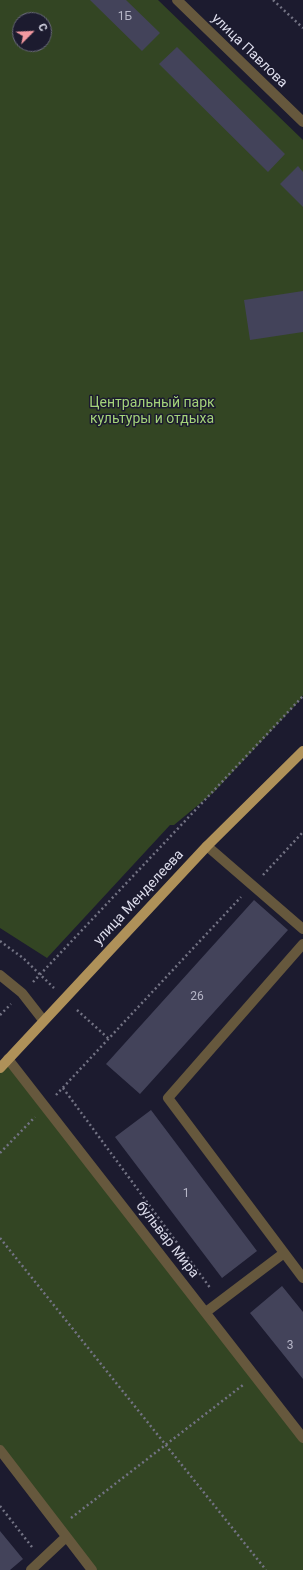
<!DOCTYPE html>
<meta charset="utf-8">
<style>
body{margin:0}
#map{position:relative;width:303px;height:1570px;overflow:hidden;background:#1c1b2f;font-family:Roboto,sans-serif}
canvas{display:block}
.north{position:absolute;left:12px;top:12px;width:40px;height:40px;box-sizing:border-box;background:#1c1b2f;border:1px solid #69687a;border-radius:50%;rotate:66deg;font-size:11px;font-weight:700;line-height:16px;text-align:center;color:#dcdceb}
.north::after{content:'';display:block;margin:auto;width:14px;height:18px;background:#f49aa0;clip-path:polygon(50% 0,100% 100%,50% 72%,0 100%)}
</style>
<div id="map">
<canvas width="303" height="1570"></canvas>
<div class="north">С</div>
</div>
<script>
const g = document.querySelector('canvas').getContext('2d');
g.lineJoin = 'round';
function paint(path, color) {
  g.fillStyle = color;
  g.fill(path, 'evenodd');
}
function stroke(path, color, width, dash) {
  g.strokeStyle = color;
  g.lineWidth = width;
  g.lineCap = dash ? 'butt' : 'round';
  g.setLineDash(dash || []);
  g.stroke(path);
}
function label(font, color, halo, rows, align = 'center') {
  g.font = font + ' Roboto,sans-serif';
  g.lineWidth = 3;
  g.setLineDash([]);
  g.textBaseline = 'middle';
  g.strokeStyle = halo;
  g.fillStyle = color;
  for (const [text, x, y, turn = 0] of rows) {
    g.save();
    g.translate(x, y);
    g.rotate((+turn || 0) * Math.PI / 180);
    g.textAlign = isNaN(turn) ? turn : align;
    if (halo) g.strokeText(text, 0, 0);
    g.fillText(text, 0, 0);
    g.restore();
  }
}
paint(new Path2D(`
 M0,0H158L303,140V695L301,699L214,792L174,825H170L47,958L0,928ZM20,20H44V44H20Z
 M8,1059L303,1438V1570H92L0,1450V1068Z`), '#334523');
paint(new Path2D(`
 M90,0H126L160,33L142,51Z
 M177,47L285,154L268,172L159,64Z
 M298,166L303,172V207L280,184Z
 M303,291V332L250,340L244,300Z
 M254,900L288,930L140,1094L106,1064Z
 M151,1110L257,1251L222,1278L115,1137Z
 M282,1286L303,1312V1379L250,1313Z
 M0,1531L23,1559L10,1570H0Z`), '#43435a');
stroke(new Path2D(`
 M273,0L303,28
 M263,875L303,832
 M0,941L23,958L54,988
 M33,982L303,696
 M77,1010L109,1039
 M0,1015L11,1004
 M63,1088L211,1289
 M56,1095L241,897
 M0,1153L35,1117
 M0,1238L266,1570
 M0,1506L32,1547
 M71,1518L243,1385`), '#737384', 2.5, [2, 3]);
stroke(new Path2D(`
 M177,0L303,122
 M207,846L303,929
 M303,944L168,1098L303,1278
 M0,975L22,993L43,1020
 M8,1059L303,1438
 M206,1312L284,1253
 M0,1450L92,1570
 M31,1570L66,1537`), '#66583d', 10);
stroke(new Path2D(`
 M0,1068L207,846L303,751`), '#af9159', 10);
label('12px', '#b6b6c7', null, [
 ["1Б",125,17],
 ["26",197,997],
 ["1",186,1194],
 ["3",290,1346]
]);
label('14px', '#dcdceb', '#1c1b2f', [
 ["улица Павлова",249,51,44],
 ["улица Менделеева",139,898,-47],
 ["бульвар Мира",167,1240,52]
]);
label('14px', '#a4d37a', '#1c1b2f', [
 ["Центральный парк",152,403],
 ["культуры и отдыха",152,419]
]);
</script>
